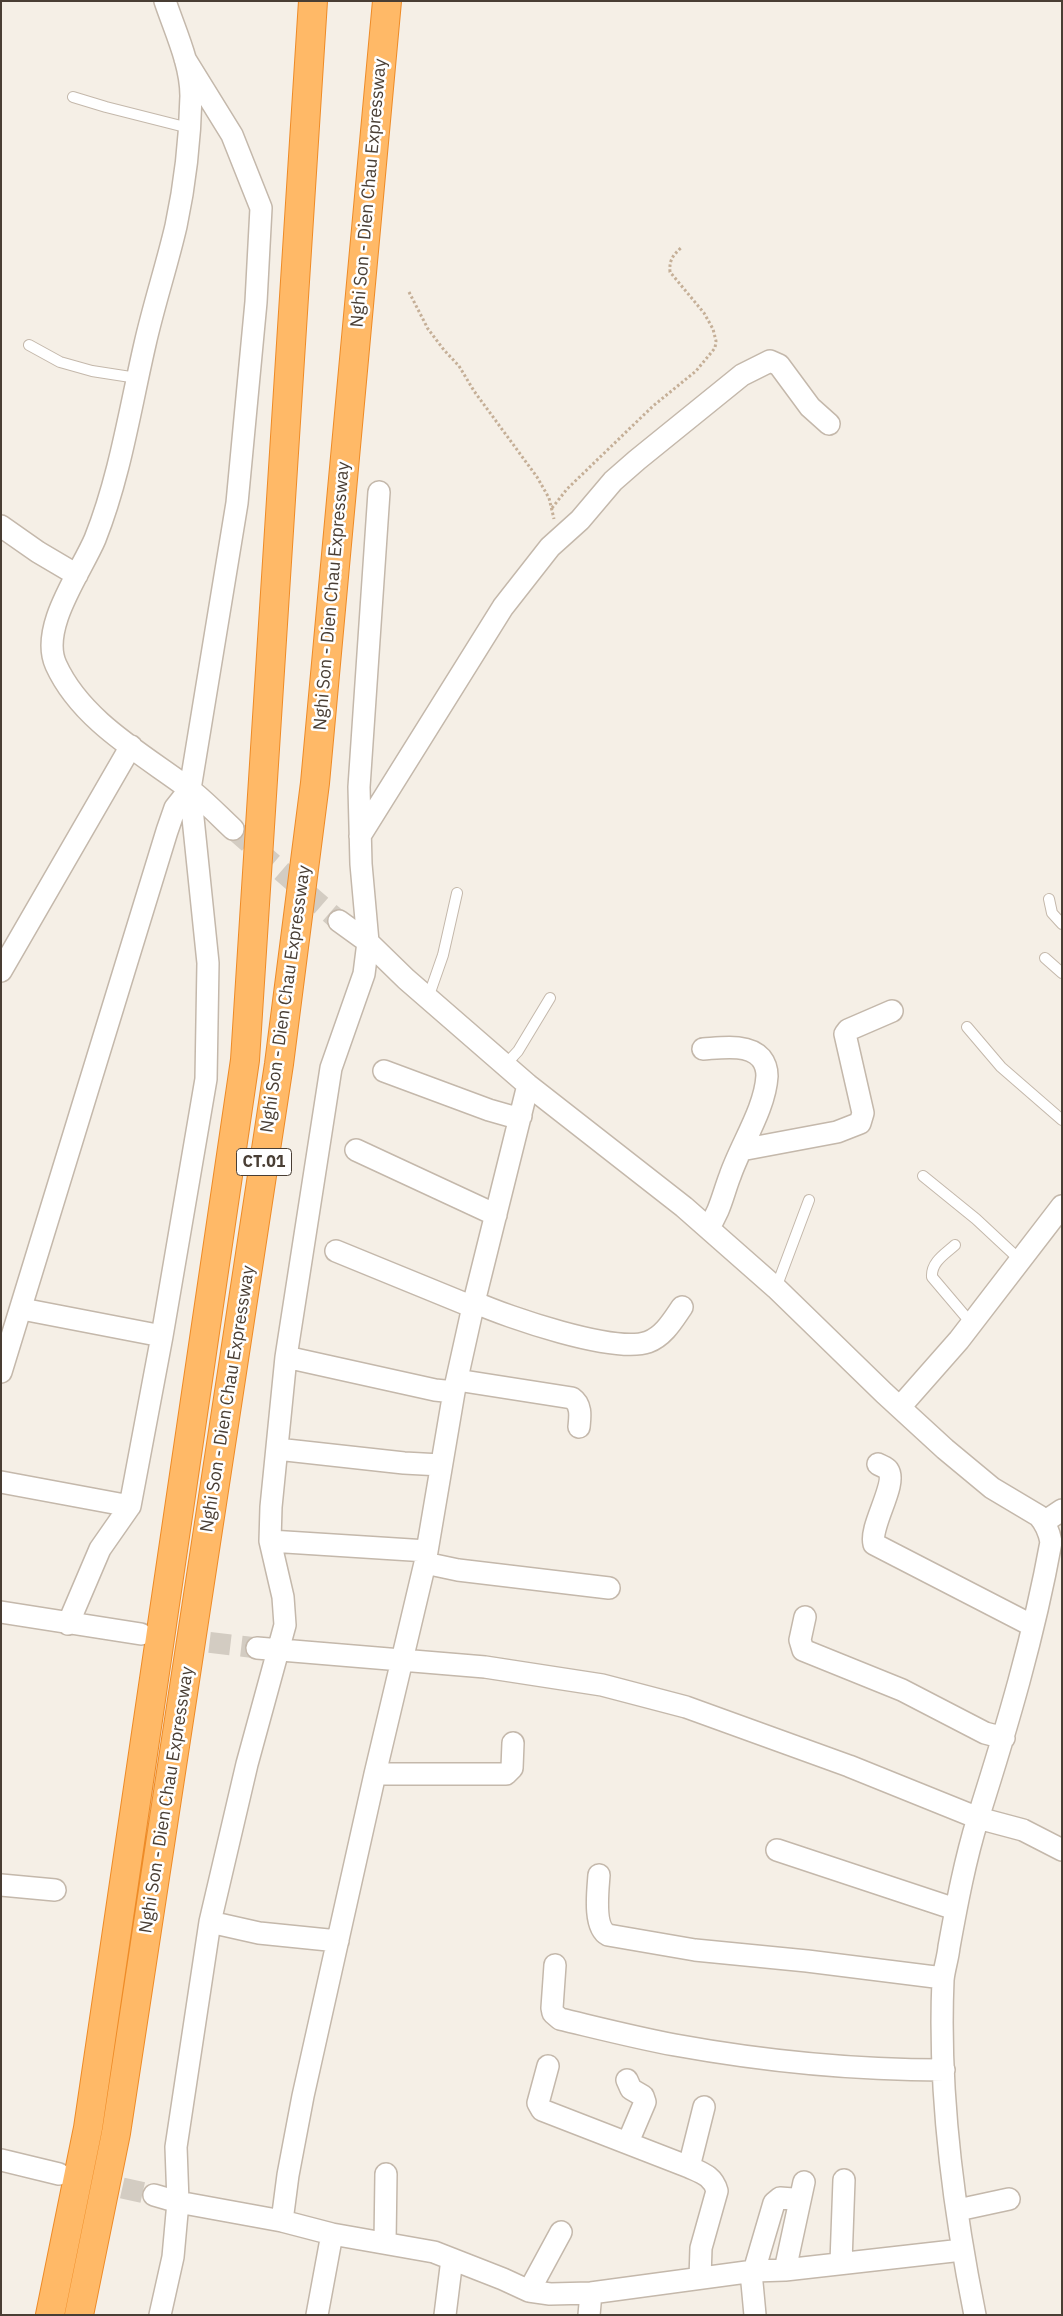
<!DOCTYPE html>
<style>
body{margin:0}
#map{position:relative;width:1063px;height:2316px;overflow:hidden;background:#f5efe6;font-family:"IBM Plex Sans",sans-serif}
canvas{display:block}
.frame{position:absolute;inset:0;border:2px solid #493e34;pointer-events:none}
</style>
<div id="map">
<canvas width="1063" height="2316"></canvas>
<div class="frame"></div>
</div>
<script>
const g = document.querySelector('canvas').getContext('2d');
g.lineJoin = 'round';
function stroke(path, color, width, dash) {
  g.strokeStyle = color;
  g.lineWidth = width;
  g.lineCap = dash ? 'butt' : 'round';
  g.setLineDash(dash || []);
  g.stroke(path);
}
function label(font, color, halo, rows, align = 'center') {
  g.font = font + ' "IBM Plex Sans",sans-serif';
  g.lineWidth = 5;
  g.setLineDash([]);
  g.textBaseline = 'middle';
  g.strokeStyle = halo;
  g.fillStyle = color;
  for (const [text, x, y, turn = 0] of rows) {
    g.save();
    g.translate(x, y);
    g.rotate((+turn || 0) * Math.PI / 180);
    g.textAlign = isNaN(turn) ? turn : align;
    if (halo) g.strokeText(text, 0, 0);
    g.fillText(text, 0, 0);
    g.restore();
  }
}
stroke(new Path2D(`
 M233,829L339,921
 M146,1635L257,1648
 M91,2181L154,2195`), '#d3ccc2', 21, [21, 11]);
const lane = new Path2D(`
 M73,97L106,107L189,128
 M29,345L60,362L92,371L137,378
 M1049,899L1052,913L1062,924
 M1045,958L1062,973
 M428,998L443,955L457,893
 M967,1027L1001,1067L1062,1120
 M506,1064L518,1051L550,998
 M923,1176L976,1219L1020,1260
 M955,1245C945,1254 931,1262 932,1277L971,1323
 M776,1288L809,1200`);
const street = new Path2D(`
 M165,1C175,31 191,64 191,96C190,139 185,184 176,226C167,265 154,304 145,344C130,409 120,476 95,539C81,572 39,628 56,665C81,720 141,753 188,788C204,800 218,815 233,829
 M1,526L38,552L77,575
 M360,836L503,607L550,547L580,520L613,481L637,460L742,375L770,361L779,365L810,407L829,424
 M339,921L368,942L406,979L528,1085L684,1207L776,1288L884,1393L945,1449L992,1488L1039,1516C1046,1524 1049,1531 1051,1542C1034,1636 1007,1727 978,1818L1023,1830L1062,1850
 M1,971L131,746
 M703,1049C720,1048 748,1043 761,1058C765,1063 767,1069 767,1076C765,1109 741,1144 730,1176C723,1194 720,1212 708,1228
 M384,1071L489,1110L510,1116H521
 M356,1150L496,1215
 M741,1150L837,1132L860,1123L863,1113L845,1034L848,1030L892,1011
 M336,1251L473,1307
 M474,1302C507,1317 615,1354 648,1342C664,1336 673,1320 682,1307
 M22,1309L162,1336
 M286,1357L435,1390L454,1392
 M1,1372L167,831L175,808L190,789
 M457,1380L572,1398C582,1405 580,1417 579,1427
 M900,1407L959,1340L1062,1206
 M277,1449L404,1463L441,1465
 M878,1464C881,1466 886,1467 888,1470C898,1484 869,1526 874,1544L1033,1626
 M1,1482L130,1506
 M1044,1522L1062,1510
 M270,1541L427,1551
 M425,1563L458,1570L609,1588
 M1,1612L141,1634
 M805,1617L800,1640L803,1650L902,1690L985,1733L1004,1738
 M68,1624L100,1549L130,1506L162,1336L206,1079L208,963L190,789L237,503L256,302L261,208L232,135L185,59
 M257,1648L485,1667L602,1685L686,1707L849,1766L978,1818C965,1860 957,1903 949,1947C948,1958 944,1969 943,1980C938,2091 953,2206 975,2315
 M375,1774H506L512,1768L513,1743
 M777,1850L955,1909
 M599,1875C598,1890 593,1927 608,1935L695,1950L807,1961L943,1978
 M1,1885L55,1890
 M210,1922L259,1933L338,1941
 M555,1965L552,2008L553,2013L560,2019C598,2028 637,2038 675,2045C763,2061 854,2070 944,2070
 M548,2066L538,2103L542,2110L689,2167C702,2173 713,2176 717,2191L701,2248L700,2278
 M627,2080L631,2089L643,2096L645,2102L628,2142
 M1,2160L59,2174
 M689,2167L704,2107
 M154,2195L178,2202L282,2221L332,2234L434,2252L503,2279L529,2291L550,2294L591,2293L754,2271L785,2270L962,2250
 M958,2210L1009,2199
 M282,2221L288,2175L303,2096L375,1774L425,1563L454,1392L474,1302L528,1085
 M385,2242L386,2174
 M841,2262L844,2180
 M785,2270L804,2182
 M754,2271L774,2203L780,2198L793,2199
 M751,2272L755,2315
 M529,2291L561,2232
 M160,2315L173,2257L178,2202L176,2147L210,1922L247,1764L285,1625L283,1597L270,1541L271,1507L286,1357L331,1068L364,974L368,942L361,864L359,787L379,492
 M317,2315L332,2234
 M445,2315L452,2259
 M589,2315L591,2293`);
const highway = new Path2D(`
 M50,2315L88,2128L245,1060L313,1
 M79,2315L116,2133L279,1064L315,783L387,1`);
stroke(lane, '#c4b8ab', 12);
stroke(street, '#c4b8ab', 24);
stroke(highway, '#ee8b27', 30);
stroke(new Path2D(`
 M409,292L428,329L444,350L459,366L474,391L537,477L549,498L554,519
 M552,508L567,489L653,406L696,371L715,348L716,341L713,329L704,313L670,272C669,260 673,255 682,247`), '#c5af97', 3, [2.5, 2.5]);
stroke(lane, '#fff', 10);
stroke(street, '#fff', 21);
stroke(highway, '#ffb967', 28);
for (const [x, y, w] of [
 [264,1162,55]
]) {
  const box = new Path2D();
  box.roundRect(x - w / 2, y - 13.5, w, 27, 4);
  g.fillStyle = '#fff';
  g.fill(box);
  stroke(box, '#493e34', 1);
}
label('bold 16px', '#493e34', null, [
 ["CT.01",264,1162]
]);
label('18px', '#493e34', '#fff', [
 ["Nghi Son - Dien Chau Expressway",369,193,-85],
 ["Nghi Son - Dien Chau Expressway",332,596,-85],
 ["Nghi Son - Dien Chau Expressway",286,999,-82],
 ["Nghi Son - Dien Chau Expressway",228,1399,-81],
 ["Nghi Son - Dien Chau Expressway",167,1800,-81]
]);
</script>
